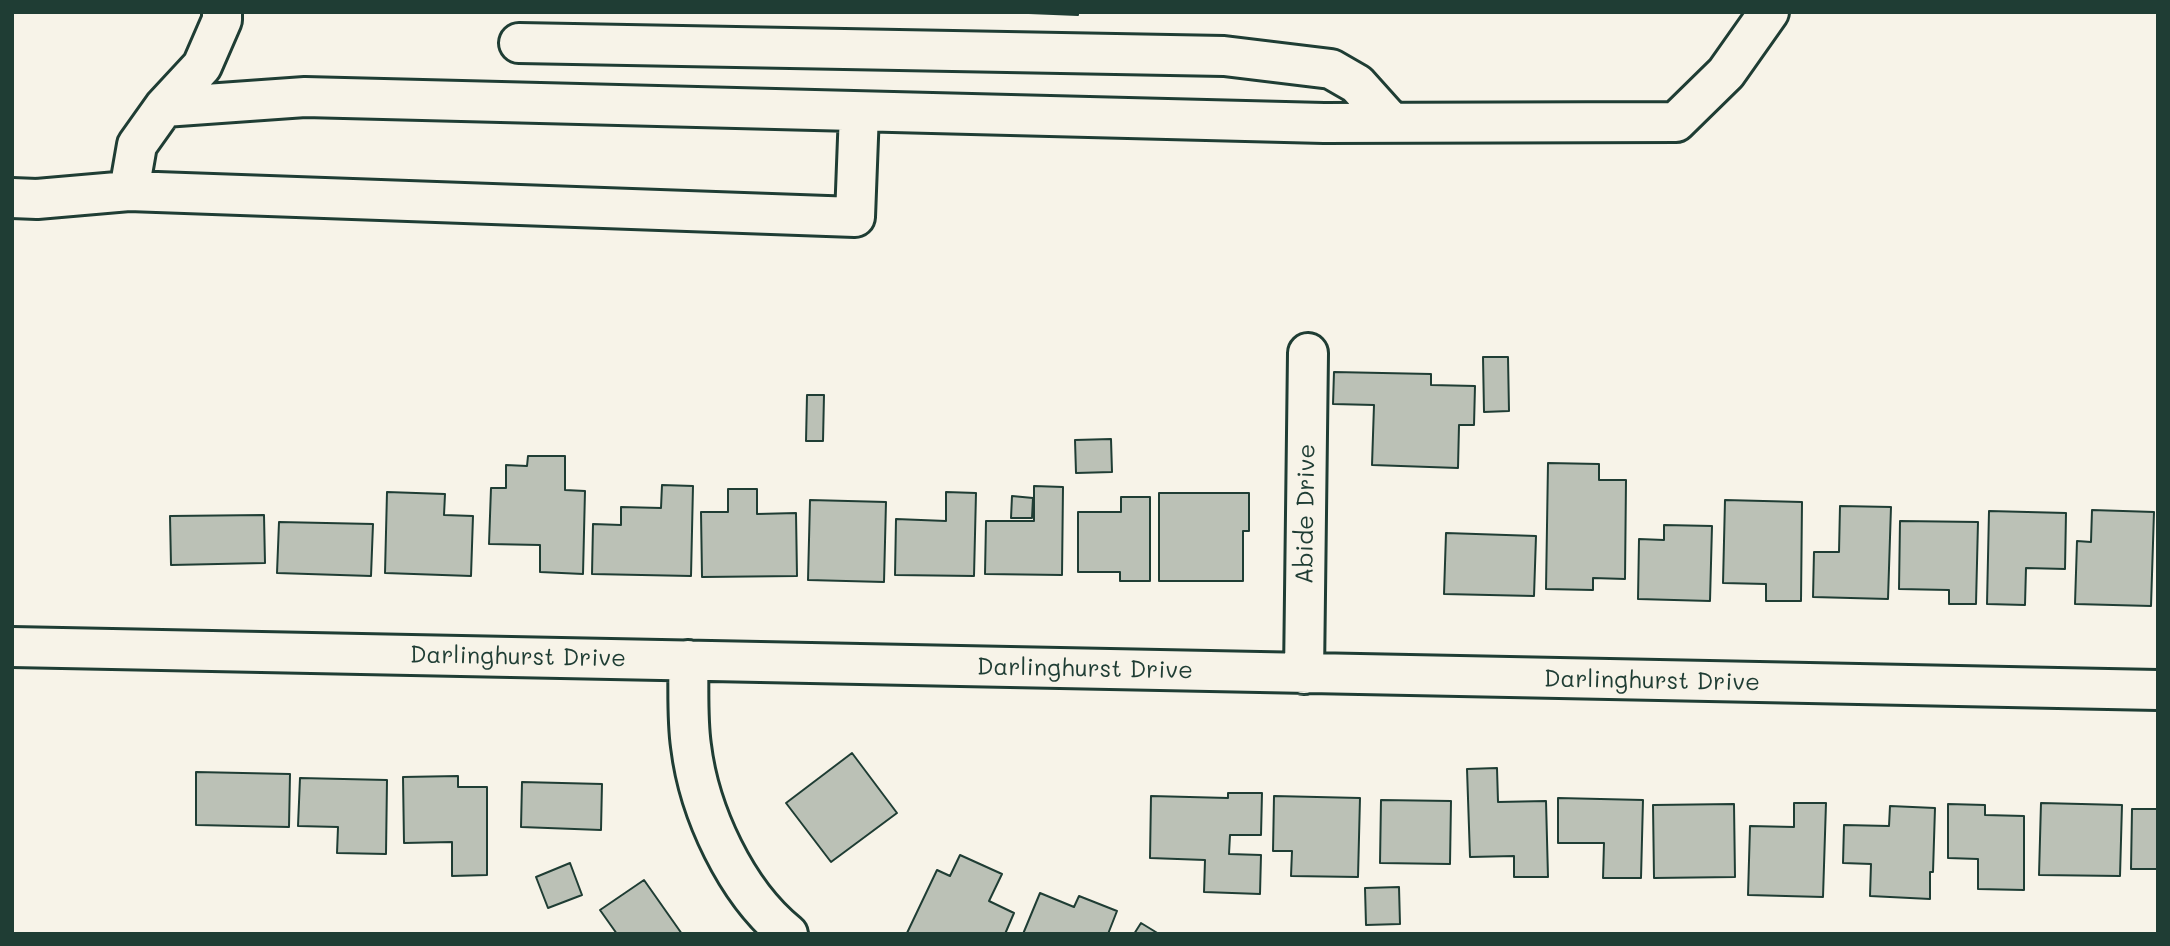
<!DOCTYPE html>
<style>
body{margin:0}
#map{position:relative;width:2170px;height:946px;overflow:hidden;background:#f7f3e8;font-family:Mali,sans-serif}
canvas{display:block}
.frame{position:absolute;inset:0;border:14px solid #1f3d34;pointer-events:none}
</style>
<div id="map">
<canvas width="2170" height="946"></canvas>
<div class="frame"></div>
</div>
<script>
const g = document.querySelector('canvas').getContext('2d');
g.lineJoin = 'round';
function paint(path, color) {
  g.fillStyle = color;
  g.fill(path, 'evenodd');
}
function stroke(path, color, width, dash) {
  g.strokeStyle = color;
  g.lineWidth = width;
  g.lineCap = dash ? 'butt' : 'round';
  g.setLineDash(dash || []);
  g.stroke(path);
}
function label(font, color, halo, rows, align = 'center') {
  g.font = font + ' Mali,sans-serif';
  g.lineWidth = 5;
  g.setLineDash([]);
  g.textBaseline = 'middle';
  g.strokeStyle = halo;
  g.fillStyle = color;
  for (const [text, x, y, turn = 0] of rows) {
    g.save();
    g.translate(x, y);
    g.rotate((+turn || 0) * Math.PI / 180);
    g.textAlign = isNaN(turn) ? turn : align;
    if (halo) g.strokeText(text, 0, 0);
    g.fillText(text, 0, 0);
    g.restore();
  }
}
const building = new Path2D(`
 M1004,12H1078V15Z
 M1483,357H1508L1509,411L1484,412Z
 M1334,372L1431,374V385L1475,386L1474,425H1459L1458,468L1372,465L1374,405L1333,404Z
 M807,395H824L823,441H806Z
 M1111,439L1112,472L1076,473L1075,440Z
 M528,456H565V490L585,491L583,574L540,572V545L489,544L491,488H506V465L527,466Z
 M1548,463L1599,464V480H1626L1625,579L1593,578V590L1546,589Z
 M662,485L693,486L691,576L592,574L593,524L621,525V507L661,508Z
 M1034,486L1063,487L1062,575L985,574L986,521H1034Z
 M728,489H757V514L796,513L797,576L702,577L701,512H728Z
 M387,492L445,494L444,515L473,516L471,576L385,573Z
 M946,492L976,493L974,576L895,575L896,519L946,521Z
 M1159,493H1249V531H1243V581H1159Z
 M1012,496L1033,498L1032,518H1011Z
 M1121,497H1150V581H1120V572H1078V512H1121Z
 M810,500L886,502L884,582L808,580Z
 M1725,500L1802,502L1801,601H1766V584L1723,583Z
 M1840,506L1891,507L1888,599L1813,597L1814,552H1839Z
 M2092,510L2154,512L2151,606L2075,604L2077,541L2091,542Z
 M1989,511L2066,513L2065,569L2026,568L2025,605L1987,604Z
 M264,515L265,563L171,565L170,516Z
 M1900,521L1978,522L1976,604H1949V590L1899,589Z
 M279,522L373,524L371,576L277,573Z
 M1664,525L1712,526L1710,601L1638,599L1639,539L1664,540Z
 M1446,533L1536,536L1534,596L1444,594Z
 M852,753L897,813L831,862L786,803Z
 M1497,768L1498,802L1546,801L1548,877H1514V856L1470,857L1467,769Z
 M196,772L290,774L289,827L196,825Z
 M458,776V787H487V875L452,876V842L404,843L403,777Z
 M300,778L387,780L386,854L337,853L338,827L298,826Z
 M522,782L602,784L601,830L521,827Z
 M1228,793H1262L1261,835H1230L1229,854L1261,855L1260,894L1204,892L1205,860L1150,858L1151,796L1228,798Z
 M1274,796L1360,798L1358,877L1291,876L1292,851H1273Z
 M1558,798L1643,800L1641,878H1603L1604,843H1558Z
 M1381,800L1451,801L1450,864L1380,863Z
 M1794,803H1826L1823,897L1748,895L1750,826L1794,827Z
 M2041,803L2122,805L2120,876L2039,875Z
 M1734,804L1735,877L1654,878L1653,805Z
 M1948,804L1985,805V815L2024,816V890L1978,889V859L1948,858Z
 M1890,806L1935,808L1933,872H1930V899L1870,896L1871,864L1843,863L1844,825L1889,826Z
 M2132,809H2158V869H2131Z
 M960,855L1002,874L989,901L1014,913L1005,934L907,933L937,870L950,876Z
 M570,863L582,895L548,908L536,877Z
 M644,880L682,934H617L600,910Z
 M1399,887L1400,924L1366,925L1365,888Z
 M1040,893L1074,907L1079,896L1117,911L1108,934H1023Z
 M1141,923L1159,934H1134Z`);
paint(building, '#bbc1b6');
stroke(building, '#1f3d34', 2);
const minor = new Path2D(`
 M519,43L1224,56L1331,69L1357,84L1392,123
 M164,107L305,97L1324,123L1676,122L1726,73L1769,12
 M129,191L137,145L164,107L202,66L222,20V12
 M12,198L37,199L129,191L855,217L859,112
 M12,647L2158,690
 M688,660C689,689 687,718 691,746C699,812 736,892 788,934
 M1304,674L1308,353`);
stroke(minor, '#1f3d34', 44);
stroke(minor, '#f7f3e8', 38);
label('24px', '#1f3d34', '#f7f3e8', [
 ["Abide Drive",1306,514,-89],
 ["Darlinghurst Drive",518,657,1],
 ["Darlinghurst Drive",1085,669,1],
 ["Darlinghurst Drive",1652,681,1]
]);
</script>
